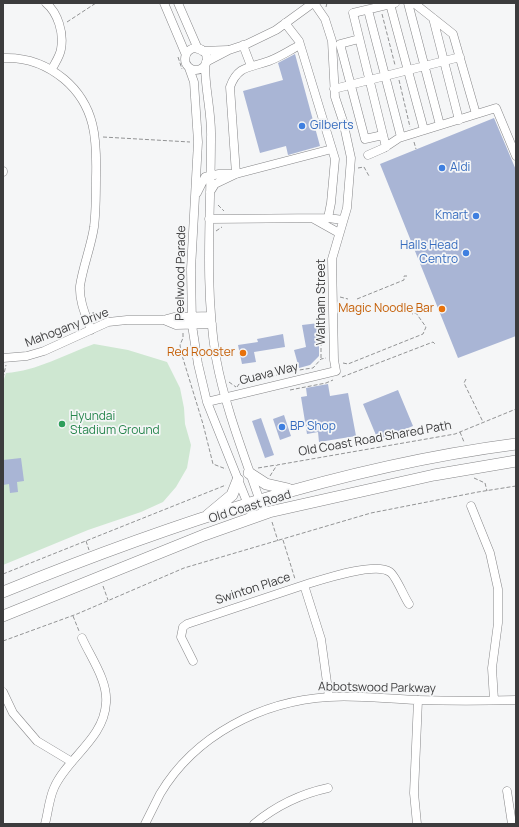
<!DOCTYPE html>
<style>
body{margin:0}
#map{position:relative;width:519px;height:827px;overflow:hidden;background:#f5f6f7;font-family:Manrope,sans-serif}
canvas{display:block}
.frame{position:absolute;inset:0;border:4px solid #3c3c3d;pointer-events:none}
</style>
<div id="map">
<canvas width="519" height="827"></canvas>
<div class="frame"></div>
</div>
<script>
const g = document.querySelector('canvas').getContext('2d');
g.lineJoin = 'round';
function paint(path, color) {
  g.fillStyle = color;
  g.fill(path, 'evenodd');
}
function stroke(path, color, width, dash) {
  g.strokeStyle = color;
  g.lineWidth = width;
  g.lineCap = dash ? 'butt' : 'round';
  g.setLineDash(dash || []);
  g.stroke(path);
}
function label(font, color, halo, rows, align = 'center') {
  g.font = font + ' Manrope,sans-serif';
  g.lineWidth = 3.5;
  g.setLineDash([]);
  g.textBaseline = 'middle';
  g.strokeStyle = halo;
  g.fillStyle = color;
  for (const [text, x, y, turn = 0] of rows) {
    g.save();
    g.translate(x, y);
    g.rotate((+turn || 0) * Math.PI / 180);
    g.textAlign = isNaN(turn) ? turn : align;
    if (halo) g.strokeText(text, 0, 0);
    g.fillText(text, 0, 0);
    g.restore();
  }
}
paint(new Path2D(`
 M94,344L128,350L167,362L180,388L184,408L185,424L191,445L187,468L176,487L163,502L141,512L88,530L3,565V382L6,373C37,371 66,354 94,344Z`), '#cee7d1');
paint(new Path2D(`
 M295,54L320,146L288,155L286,146L260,153L243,91L283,80L278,63Z
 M494,118L516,170V336L458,358L380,164Z
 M319,323V356L310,365L299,368L294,350L306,347L302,325Z
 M283,334L285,347L254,352L256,362L242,364L238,345L258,342L257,339Z
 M328,384L330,396L348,393L356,436L319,442L318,432L307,434L301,397L307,396L306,388Z
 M398,390L413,426L378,440L363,404Z
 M284,415L291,436L280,440L273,419Z
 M261,418L274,455L265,458L252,421Z
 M21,458L24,481L17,482L18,492L10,493L9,484L3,485V460Z`), '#a9b5d5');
const minor = new Path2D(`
 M46,3C58,13 64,33 61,49C60,56 55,63 52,69
 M164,3L186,55
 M178,3L198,49
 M408,3L440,125
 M414,3L453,34L476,114
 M390,4L424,130
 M368,10L401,137
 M433,18L459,120
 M285,23L299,41L335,159L331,203L328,218
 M359,39L340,44L365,139L383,135
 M243,45L251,66
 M185 59a11 11 0 1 1 22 0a11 11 0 1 1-22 0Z
 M202,51L228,50
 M3,58C26,57 46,64 64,79C96,106 97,140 96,178C96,194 96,211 94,227C91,247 83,266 80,286C79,301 86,316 91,330
 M206,62L229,50L247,44L276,30L313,3
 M205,65C205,90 212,114 211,138C211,211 204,285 216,358C226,412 247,462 264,513
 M189,68L194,82L198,142L191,269L192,325L198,364L207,402L253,517
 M334,89L460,57
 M386,147L353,13L395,3
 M368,155L384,148L399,138L496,108L516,156
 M3,172V171
 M236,174L230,87C238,65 250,68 269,61C280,57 290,50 300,45
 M210,192L215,184L236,174L332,149
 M197,193L205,177L219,174H234
 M209,219L328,218L343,220
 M314,219L339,233
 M164,320L176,325L212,324
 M3,358L27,356L44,351L108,322L127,320H163L174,317L211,316
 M207,402L336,371L334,360L332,259L347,208L351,158L343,121L335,97L332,41L325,19L314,3
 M471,506L490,553L498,589V623L492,668L494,700
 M304,585C321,580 375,561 390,572C396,576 404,597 409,604
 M193,661L181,637L183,627L187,624L304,585L321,639L329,697
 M3,692L13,713L37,741L72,762
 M507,791L512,824
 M45,824C48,813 49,799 54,788C67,758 104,739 106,703C108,681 91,658 82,638
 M145,824C150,814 155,804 160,794C195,735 262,701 329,697C357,695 387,699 416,700C449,701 483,701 516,700
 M254,824C277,805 300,794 328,788
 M417,824L414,793L418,700`);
const highway = new Path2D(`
 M249,473L266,484L288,489
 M208,515L232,495L238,480
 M3,592C168,525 339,467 516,444
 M3,616L204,535L269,512L434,475L516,461`);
stroke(minor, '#868688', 9);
stroke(highway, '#868688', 12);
stroke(new Path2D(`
 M326,7L327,3
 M382,14L395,65
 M67,22L96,3
 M178,57L182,69
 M399,80L410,127
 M103,137L190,142
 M414,142L416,149
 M358,168L364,167L369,176
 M218,205L224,211
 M216,231L222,227
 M340,297L348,299
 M357,299L404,280V276H407
 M183,333V338L180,345L181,352L203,424L213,464L226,469
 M321,358V323
 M343,363L348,364L423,334L426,327L416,313L412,314
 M342,377L433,342L435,344
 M3,378L6,365
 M466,379L464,383L483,422
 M229,382L236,387
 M237,387L239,384C264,379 287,371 313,368L321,359L326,358
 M290,390L326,383L333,380
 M460,432L464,442
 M258,468L276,465
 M270,476L277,465L455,434L516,409
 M474,478L485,483L487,491
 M272,522L278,541
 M283,540L295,579
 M86,541L89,550
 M3,574L226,485
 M103,586L108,600
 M73,616L79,631
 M3,641L77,614L184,568L371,513L478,492L516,486`), '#929394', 1, [4, 2]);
stroke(minor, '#fff', 8);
stroke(highway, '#fff', 11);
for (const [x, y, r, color] of [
 [302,126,4,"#3f7fe0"],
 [442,168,4,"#3f7fe0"],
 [476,216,4,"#3f7fe0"],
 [466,253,4,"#3f7fe0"],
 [442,309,4,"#e8710a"],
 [243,353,4,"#e8710a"],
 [62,424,4,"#2e9e5b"],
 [282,427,4,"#3f7fe0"]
]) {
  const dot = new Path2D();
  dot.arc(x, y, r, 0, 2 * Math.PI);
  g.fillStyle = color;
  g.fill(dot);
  stroke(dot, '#f5f6f7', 1.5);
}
label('12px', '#366cbe', '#f5f6f7', [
 ["Gilberts",310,126],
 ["Aldi",450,168],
 ["Kmart",468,216,"right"],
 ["Halls Head",458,246,"right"],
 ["Centro",458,260,"right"],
 ["BP Shop",290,427]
], 'left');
label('12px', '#3c3c3d', '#f5f6f7', [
 ["Peelwood Parade",181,273,-89],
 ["Waltham Street",322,302,-90],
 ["Mahogany Drive",67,328,-21],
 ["Guava Way",269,374,-14],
 ["Old Coast Road Shared Path",375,439,-10],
 ["Old Coast Road",250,507,-17],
 ["Swinton Place",253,589,-18],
 ["Abbotswood Parkway",377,688,1]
]);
label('12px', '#c56008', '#f5f6f7', [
 ["Magic Noodle Bar",434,309],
 ["Red Rooster",235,353]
], 'right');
label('12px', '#27864d', '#f5f6f7', [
 ["Hyundai",70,417],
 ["Stadium Ground",70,431]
], 'left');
</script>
